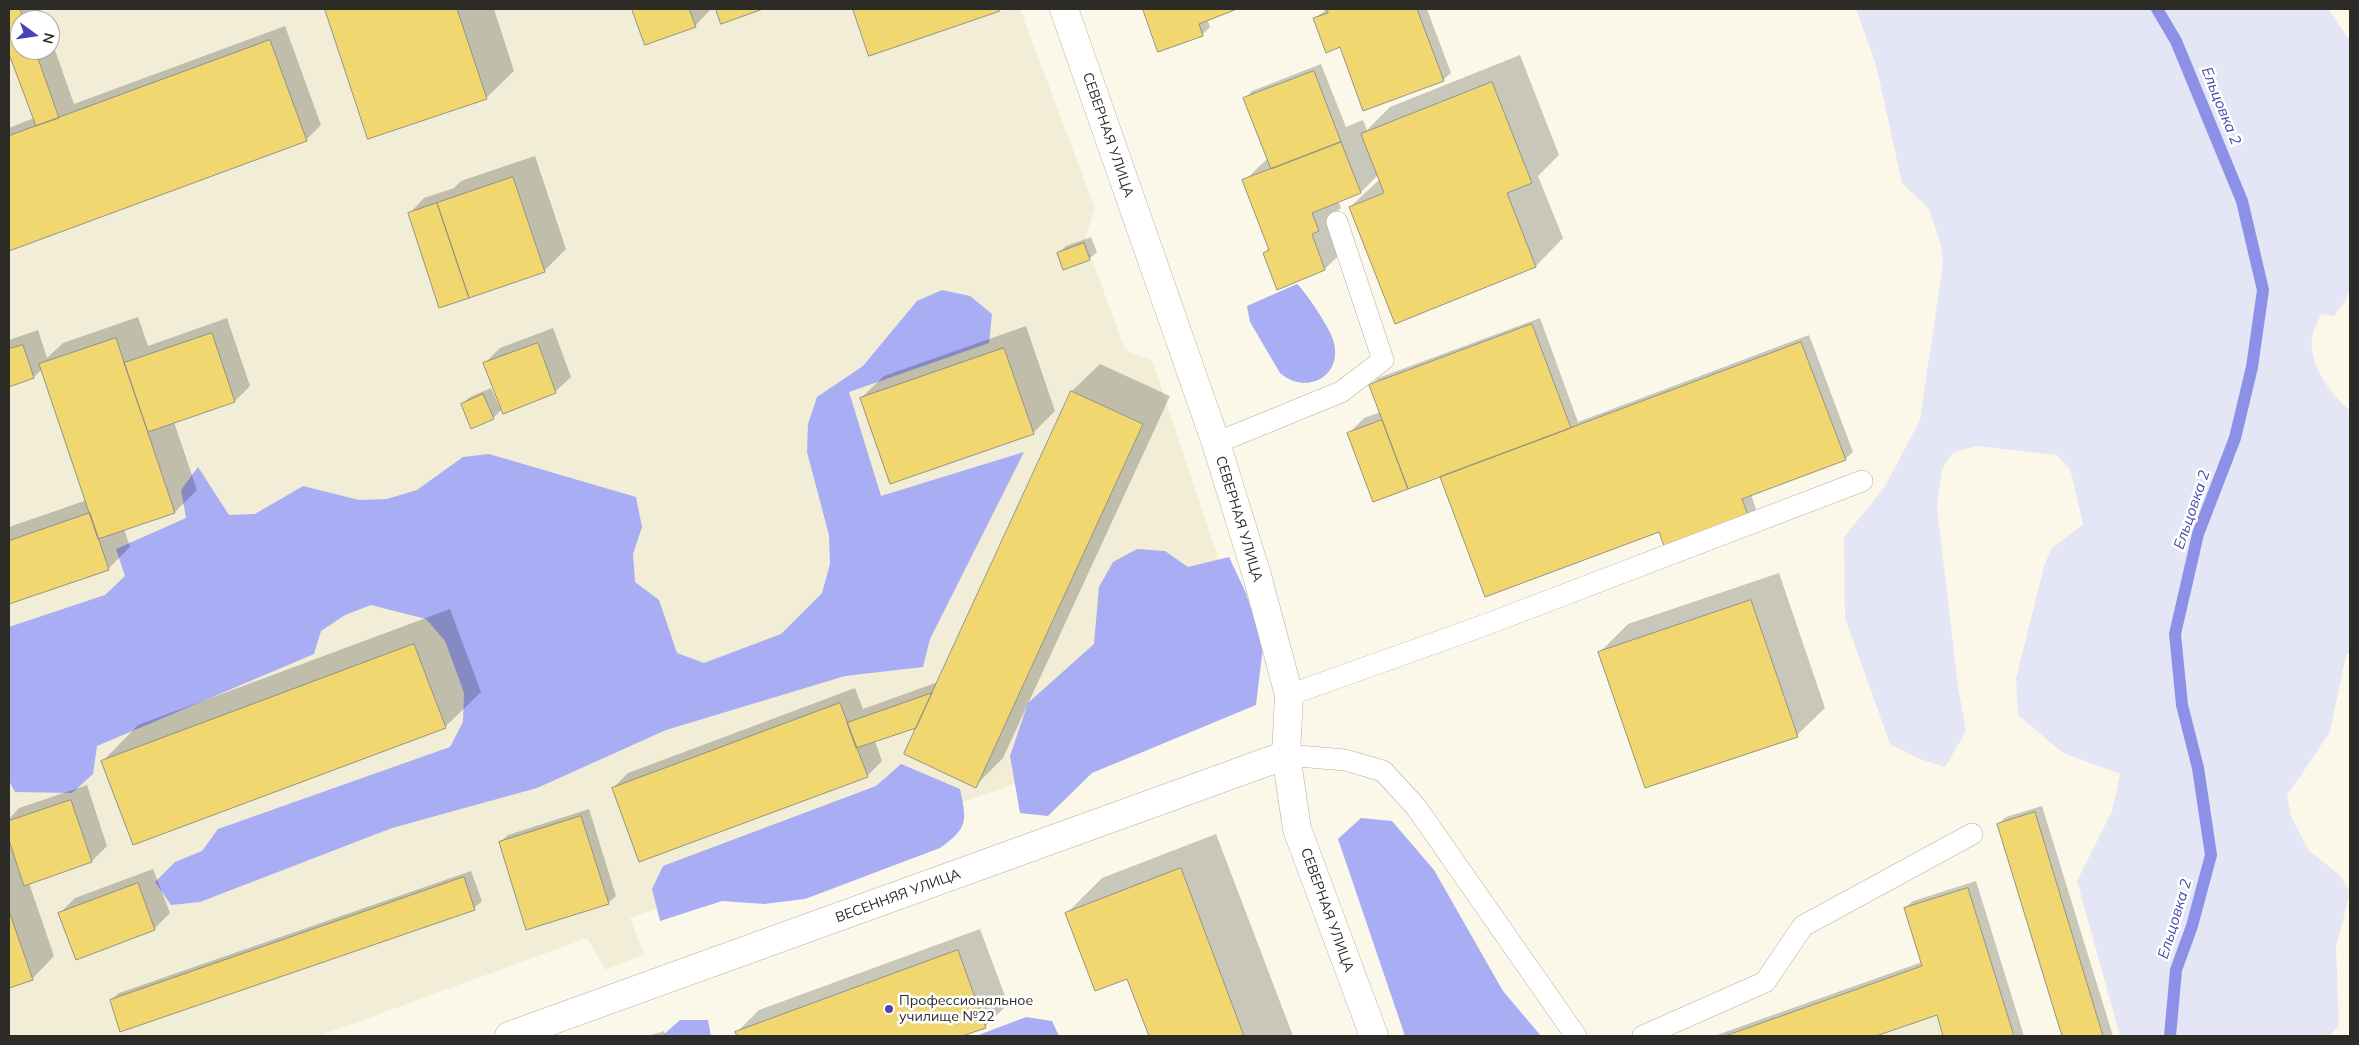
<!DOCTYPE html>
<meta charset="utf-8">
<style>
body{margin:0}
#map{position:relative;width:2359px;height:1045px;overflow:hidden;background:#fcf8e9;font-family:Mulish,sans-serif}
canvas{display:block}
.frame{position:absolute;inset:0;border:10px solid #2c2b25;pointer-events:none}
.north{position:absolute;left:10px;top:10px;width:50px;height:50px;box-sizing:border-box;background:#fff;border:1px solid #abaaa8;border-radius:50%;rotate:104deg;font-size:14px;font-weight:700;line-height:20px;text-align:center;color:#2c2b25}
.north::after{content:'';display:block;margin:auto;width:18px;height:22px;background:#4a40b7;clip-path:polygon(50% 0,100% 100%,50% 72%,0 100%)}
</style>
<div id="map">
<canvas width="2359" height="1045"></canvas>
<div class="frame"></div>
<div class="north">N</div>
</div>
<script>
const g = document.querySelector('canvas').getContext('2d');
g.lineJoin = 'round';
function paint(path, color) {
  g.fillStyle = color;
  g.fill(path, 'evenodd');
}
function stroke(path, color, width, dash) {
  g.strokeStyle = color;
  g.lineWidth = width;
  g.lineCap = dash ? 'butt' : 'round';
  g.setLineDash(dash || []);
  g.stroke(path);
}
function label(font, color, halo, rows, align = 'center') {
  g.font = font + ' Mulish,sans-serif';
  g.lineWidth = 5;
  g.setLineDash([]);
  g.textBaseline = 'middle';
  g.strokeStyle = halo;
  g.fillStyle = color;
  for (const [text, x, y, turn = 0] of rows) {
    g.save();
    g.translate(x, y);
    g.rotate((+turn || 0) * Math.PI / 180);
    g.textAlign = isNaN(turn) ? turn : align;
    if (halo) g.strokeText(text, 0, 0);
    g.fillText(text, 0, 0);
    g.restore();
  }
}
paint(new Path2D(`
 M9,9H999L1000,11L1020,9L1095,208L1085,240L1125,350L1152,360L1236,612L1204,718L630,918L644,954L605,970L587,938L319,1036H9ZM20,20H50V50H20Z
 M1937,1015L1943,1036H1876Z`), '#f2edd6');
paint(new Path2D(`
 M1856,9H2328L2350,41V288L2346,300L2334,316L2321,314C2319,320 2315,326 2313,332C2306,363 2329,392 2350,411V652L2346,655L2330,732L2287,796L2291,816L2309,851L2340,875L2350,892L2336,948L2339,1026L2330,1036H2120L2077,881L2112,811L2120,774L2063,753L2018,715L2016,678L2044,566L2051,549L2083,524L2070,469L2056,455L1977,446L1954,452L1942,469L1937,507L1958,686L1966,731L1945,767L1917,758L1890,744L1845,618L1844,537L1884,488L1920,420L1943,263L1941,245L1929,209L1902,183L1876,65Z`), '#e4e6f6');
paint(new Path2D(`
 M1297,284C1306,292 1332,331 1334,343C1342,378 1305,395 1280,373L1250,322L1247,306Z
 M942,290L970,296L992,314L989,343L849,392L881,496L1024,452L930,639L923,667L845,676L666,730L537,788L392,828L200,902L171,905L155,882L175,862L202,851L218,829L450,747L463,722L464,693L445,641L426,619L371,605L345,615L321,631L314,654L97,746L93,774L72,793L15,792L9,781V627L105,595L125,576L116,549L186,518L181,490L198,467L229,515L255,514L303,486L359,500L387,499L417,490L463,457L489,454L636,497L642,527L633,554L635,582L659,600L677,653L704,663L781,634L822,593L830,564L829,535L807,452L808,424L817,397L863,366L917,301Z
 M1137,549L1165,551L1188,567L1229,557L1246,593L1263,647L1256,705L1092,773L1048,816L1020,813L1010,756L1028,703L1094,644L1099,587L1113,562Z
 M901,764L960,789C967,822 968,828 940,848L805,899L764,904L722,901L660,921L652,889L663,866L876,786Z
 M1361,818L1392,821L1434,870L1503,991L1541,1036H1405L1338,839Z
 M1026,1017L1052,1021L1059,1036H976Z
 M680,1020H708L711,1036H662Z`), '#a8adf4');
paint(new Path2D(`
 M9,9H40L44,20H20V50H50V36L74,104L285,26L321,125L306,140L9,250V128L34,118L9,50Z
 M326,9H494L514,71L486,98L369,138Z
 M633,9H710V10L695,26L646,44Z
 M855,9H1000L870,54Z
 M1145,9H1233L1207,19L1210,27L1202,35L1159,50Z
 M1327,9H1427L1451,73L1443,80L1340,45L1315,18Z
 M1520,55L1559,155L1538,176L1563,238L1536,266L1350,207L1380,179L1378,175L1361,192L1338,201L1341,208L1334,214L1347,247L1325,269L1264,253L1269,248L1244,181L1268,158L1245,99L1252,91L1321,64L1346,127L1363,120L1367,130L1390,107Z
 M535,156L566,249L544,271L409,214L424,198L454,188L461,181Z
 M1091,237L1097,252L1089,259L1058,254L1066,246Z
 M138,317L148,346L227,318L250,386L235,401L174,422L197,490L175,512L124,529L130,547L108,569L9,603V527L87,500L42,369L34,377L9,385V340L38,330L47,358L63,343Z
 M1540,318L1578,422L1809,335L1853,452L1845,459L1751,494L1756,509L1748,517L1659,531L1441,475L1373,501L1348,434L1364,418L1381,412L1371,386L1378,378Z
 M1026,326L1055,411L1033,433L861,398L884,376Z
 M553,328L571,377L555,392L502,409L493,418L462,404L470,397L491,388L499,406L501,405L485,363L500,348Z
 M1100,364L1170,396L1003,758L975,786L920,723L875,741L882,761L867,776L613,788L628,773L855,688L863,709L938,682L1072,391Z
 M1779,573L1825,708L1797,735L1600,652L1628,624Z
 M450,609L481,692L445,727L103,761L138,725Z
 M87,785L107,846L92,861L29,883L54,956L32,979L9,987V819L19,808Z
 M2042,806L2113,1036H2063L1998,824L2006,817Z
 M589,809L616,896L608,903L500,842L508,835Z
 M1216,834L1293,1036H1150L1128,977L1067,913L1102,878Z
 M153,869L170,913L154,929L60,913L75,898Z
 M471,871L482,901L474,908L111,1000L119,993Z
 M1976,881L2024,1036H1945L1938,1013L1873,1036H1714L1922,962L1905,908L1913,901Z
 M980,929L1008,1004L986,1026L959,1036H738L737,1032L759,1010Z
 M664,1031L665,1036H648Z`), '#0003');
stroke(new Path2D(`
 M2157,9L2176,41L2242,201L2263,290L2252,367L2235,438L2198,534L2175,634L2182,705L2198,768L2211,855L2192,926L2176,970L2170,1036`), '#8c91e7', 12);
const building = new Path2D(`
 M9,9H20L24,20H20V50H35L59,118L36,126L9,54Z
 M325,9H457L487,99L368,139Z
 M632,9H689L696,27L645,45Z
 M716,9H763L721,24Z
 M853,9H999L1000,11L869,56Z
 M1143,9H1237L1199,24L1203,36L1158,52Z
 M1326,9H1417L1444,81L1363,111L1340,47L1326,53L1313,18L1328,13Z
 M270,40L307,141L9,251V136Z
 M1314,71L1341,142L1271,169L1243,98Z
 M1492,82L1532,183L1507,193L1536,267L1395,324L1349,207L1384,193L1361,134Z
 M1341,142L1361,193L1312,213L1319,231L1312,234L1325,270L1277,290L1263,253L1269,250L1242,180Z
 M513,177L545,272L469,298L437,203Z
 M437,203L469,298L439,308L408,213Z
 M1084,243L1090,260L1063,270L1057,253Z
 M1532,324L1571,428L1408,489L1369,385Z
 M212,333L235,402L148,432L124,363Z
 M116,338L175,513L98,539L39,364Z
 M1801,342L1846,460L1742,499L1749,518L1665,549L1659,532L1485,597L1440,477Z
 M538,343L556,393L503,414L483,363Z
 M23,345L34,378L9,387V349Z
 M1004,348L1034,434L890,484L860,398Z
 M1071,391L1143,424L976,788L904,754Z
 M483,394L494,419L471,429L461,404Z
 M1382,420L1408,489L1373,502L1347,433Z
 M90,513L109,570L9,604V541Z
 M1751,600L1798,737L1645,788L1598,652Z
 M414,644L446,728L133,845L101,761Z
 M932,693L916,728L856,748L847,723Z
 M840,703L868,777L639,862L612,788Z
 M71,800L92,862L24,886L9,840V821Z
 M2035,812L2103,1036H2062L1997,824Z
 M581,816L609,904L526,930L499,842Z
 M1181,868L1244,1036H1149L1127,979L1095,991L1065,913Z
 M464,877L475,910L120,1032L110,1000Z
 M138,883L155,930L76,960L58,913Z
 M1968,888L2014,1036H1943L1937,1015L1876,1036H1725L1922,966L1904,908Z
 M9,911L33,980L9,988Z
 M958,950L986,1028L962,1036H737L735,1032Z`);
paint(building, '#f1d770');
stroke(building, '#969385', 1);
const lane = new Path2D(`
 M1216,443L1341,392L1383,360L1337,222
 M1289,695L1485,625L1862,481
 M1286,755L1345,760L1383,771L1416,807L1576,1036
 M1643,1036L1765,982L1803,926L1972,834`);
const street = new Path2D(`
 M509,1036L1286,755`);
const secondary = new Path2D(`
 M1064,9L1216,443L1258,579L1289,695L1286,755L1297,829L1374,1036`);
stroke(lane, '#b2aea0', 22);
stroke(street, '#b2aea0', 29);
stroke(secondary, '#b2aea0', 29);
stroke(lane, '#fff', 21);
stroke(street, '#fff', 28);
stroke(secondary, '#fff', 28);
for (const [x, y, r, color] of [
 [889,1009,5,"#4a40b7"]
]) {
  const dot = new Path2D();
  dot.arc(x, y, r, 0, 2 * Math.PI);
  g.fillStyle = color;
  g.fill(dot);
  stroke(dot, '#fff', 2);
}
label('14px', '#2c2b25', '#fff', [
 ["СЕВЕРНАЯ УЛИЦА",1108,135,71],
 ["СЕВЕРНАЯ УЛИЦА",1239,519,73],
 ["ВЕСЕННЯЯ УЛИЦА",898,896,-20],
 ["СЕВЕРНАЯ УЛИЦА",1327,910,70]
]);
label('14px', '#2c2b25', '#fff', [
 ["Профессиональное",899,1001],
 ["училище №22",899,1017]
], 'left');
label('italic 15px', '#4b47ac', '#fff', [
 ["Ельцовка 2",2221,106,68],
 ["Ельцовка 2",2192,510,-71],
 ["Ельцовка 2",2175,919,-73]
]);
</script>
